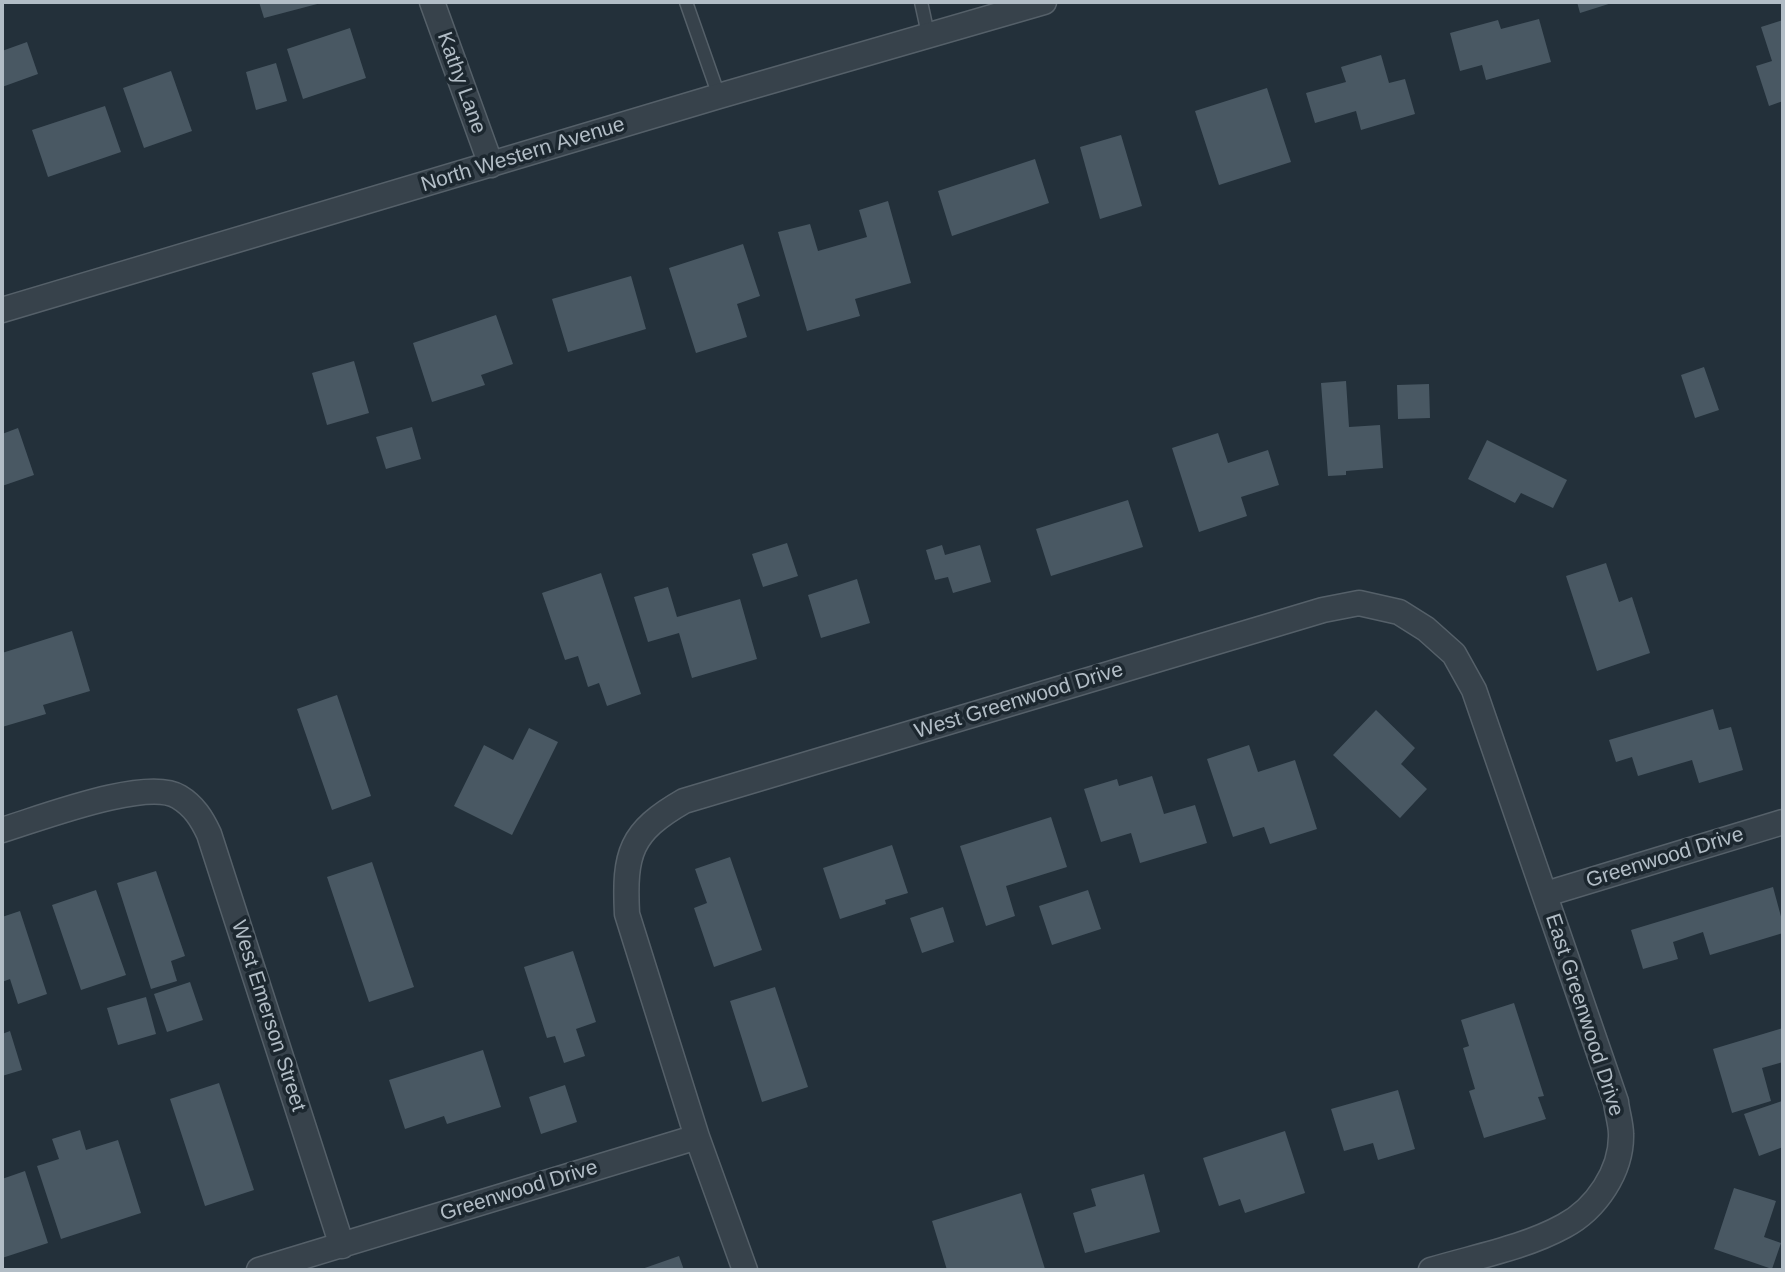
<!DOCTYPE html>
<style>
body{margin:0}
#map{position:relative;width:1785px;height:1272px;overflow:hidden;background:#23303a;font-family:Arial,sans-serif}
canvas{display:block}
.frame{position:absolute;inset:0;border:4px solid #b2bdc6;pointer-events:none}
</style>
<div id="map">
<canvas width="1785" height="1272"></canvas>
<div class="frame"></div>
</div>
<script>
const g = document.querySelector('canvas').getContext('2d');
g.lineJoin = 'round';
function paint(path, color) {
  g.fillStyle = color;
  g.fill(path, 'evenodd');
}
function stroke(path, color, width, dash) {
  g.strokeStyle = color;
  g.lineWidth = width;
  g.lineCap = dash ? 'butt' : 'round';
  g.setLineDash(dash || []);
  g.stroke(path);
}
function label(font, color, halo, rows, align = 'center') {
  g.font = font + ' Arial,sans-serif';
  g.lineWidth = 7;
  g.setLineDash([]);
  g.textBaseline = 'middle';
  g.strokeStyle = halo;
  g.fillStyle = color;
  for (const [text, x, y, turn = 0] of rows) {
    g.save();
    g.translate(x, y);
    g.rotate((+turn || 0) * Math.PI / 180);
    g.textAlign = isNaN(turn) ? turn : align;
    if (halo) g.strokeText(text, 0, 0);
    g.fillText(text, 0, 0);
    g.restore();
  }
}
paint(new Path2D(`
 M259,2H320L321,3L264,18Z
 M1577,2H1615L1580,13Z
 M1539,19L1551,62L1486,80L1482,65L1460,71L1450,33L1498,20L1501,29Z
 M1783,20V101L1769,106L1756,66L1772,61L1761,27Z
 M350,28L366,78L303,99L287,49Z
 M27,42L38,74L2,87V51Z
 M1381,55L1389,83L1405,79L1415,114L1361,130L1356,111L1315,123L1306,93L1346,82L1341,67Z
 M276,63L287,101L256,110L246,72Z
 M171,71L192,131L144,148L123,88Z
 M1267,88L1291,162L1219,185L1195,111Z
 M105,106L121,152L48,177L32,130Z
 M1121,135L1142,206L1100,219L1080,147Z
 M1035,159L1049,203L952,236L938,191Z
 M888,201L911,283L855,299L860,316L807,331L778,232L810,224L818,251L867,237L859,210Z
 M743,244L760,296L737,304L747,337L696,353L669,268Z
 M631,276L646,329L568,352L552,299Z
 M496,315L513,364L481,375L485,385L432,402L413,343Z
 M354,361L369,413L327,425L312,373Z
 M1704,367L1719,410L1695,418L1681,375Z
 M1346,381L1349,427L1380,425L1383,468L1346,471V475L1328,476L1321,383Z
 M1429,384L1430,418L1398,419L1397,385Z
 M412,427L421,459L386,469L376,437Z
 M18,428L34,475L2,486V434Z
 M1218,433L1228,463L1268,450L1279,485L1241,497L1247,516L1199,532L1172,448Z
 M1487,440L1567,480L1553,508L1521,493L1515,503L1468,479Z
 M1128,500L1143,547L1051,576L1036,529Z
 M787,543L798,576L763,587L752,554Z
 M942,545L945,555L980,545L991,582L953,593L948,577L935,580L926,550Z
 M1606,563L1619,602L1632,597L1650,653L1597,671L1566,576Z
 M601,573L641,694L607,706L599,683L588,687L578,656L565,660L542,593Z
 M857,579L870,623L821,638L808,595Z
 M668,587L677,617L740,599L757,659L692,678L679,633L648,642L634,597Z
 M72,631L90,691L43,705L46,714L2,727V653Z
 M337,695L371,796L332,810L297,709Z
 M1713,709L1719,730L1731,727L1743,770L1699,783L1692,760L1638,776L1632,757L1616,762L1609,740Z
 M1376,710L1415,748L1401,764L1427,789L1400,818L1333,755Z
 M529,728L558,742L512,835L454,806L484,745L513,760Z
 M1249,745L1258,772L1295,760L1317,829L1270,844L1264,827L1233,837L1207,759Z
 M1152,776L1164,814L1195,805L1207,843L1140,863L1131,833L1101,842L1084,789L1117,779L1119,786Z
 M1051,817L1067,867L1006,886L1015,916L986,926L960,846Z
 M892,845L908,893L885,900L886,904L840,919L823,868Z
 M730,857L762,950L714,967L694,908L707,903L695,869Z
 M372,862L414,987L369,1002L327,877Z
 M156,871L185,956L171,961L177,981L151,989L117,883Z
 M1773,887L1783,924V933L1710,955L1703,932L1673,942L1678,959L1643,969L1631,930Z
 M96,890L126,975L81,990L52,905Z
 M1088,890L1101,929L1052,945L1039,906Z
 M943,907L954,942L922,953L910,918Z
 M20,911L47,994L18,1004L10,979L2,982V917Z
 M573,951L596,1022L576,1029L585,1056L564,1063L555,1036L547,1038L524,967Z
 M190,982L203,1020L167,1032L154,994Z
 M775,987L808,1087L762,1102L730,1001Z
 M146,997L156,1034L118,1045L107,1008Z
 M1514,1003L1544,1096L1538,1097L1546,1119L1484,1138L1469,1091L1475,1089L1463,1048L1469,1046L1461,1020Z
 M1783,1028V1062L1762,1068L1771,1101L1732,1113L1713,1049Z
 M10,1031L22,1070L2,1076V1034Z
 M483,1050L501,1107L447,1124L444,1116L405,1129L389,1080Z
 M219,1083L254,1190L205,1206L170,1099Z
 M565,1085L577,1122L541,1134L529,1097Z
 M1398,1090L1415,1149L1378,1160L1373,1143L1344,1151L1331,1109Z
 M1782,1101L1783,1147L1759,1156L1744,1114Z
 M80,1130L86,1150L118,1140L141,1213L61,1239L37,1166L59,1159L52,1139Z
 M1285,1131L1305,1193L1245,1213L1240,1199L1219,1206L1203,1158Z
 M25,1171L48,1243L2,1258V1179Z
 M1144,1174L1160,1232L1085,1253L1073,1213L1096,1206L1091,1189Z
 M1734,1188L1776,1201L1764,1237L1781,1243L1772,1269L1714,1249Z
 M1021,1193L1045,1269L947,1270L932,1221Z
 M679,1256L684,1270H639Z`), '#495863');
const lane = new Path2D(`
 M686,2L719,96
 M921,2L928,34`);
const street = new Path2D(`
 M432,2L491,165
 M2,310L719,96L1044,2
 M2,830C39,819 147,777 179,797C194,806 202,819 209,834L342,1246
 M1546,894L1783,822
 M259,1270L697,1137
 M745,1270L697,1137L627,914C624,853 630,832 684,801L1323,610L1359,603L1399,612L1426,629L1454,654L1474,690L1616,1102C1617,1112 1621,1124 1621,1134C1622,1171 1596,1209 1564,1226C1524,1248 1474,1257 1431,1270`);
stroke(lane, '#556069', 15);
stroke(street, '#556069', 27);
stroke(lane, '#37424b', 12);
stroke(street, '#37424b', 24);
label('21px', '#b2bdc6', '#1c272f', [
 ["Kathy Lane",461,83,70],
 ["North Western Avenue",523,155,-17],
 ["West Greenwood Drive",1019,701,-17],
 ["Greenwood Drive",1665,858,-17],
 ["East Greenwood Drive",1584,1015,72],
 ["West Emerson Street",268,1016,72],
 ["Greenwood Drive",519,1191,-17]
]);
</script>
